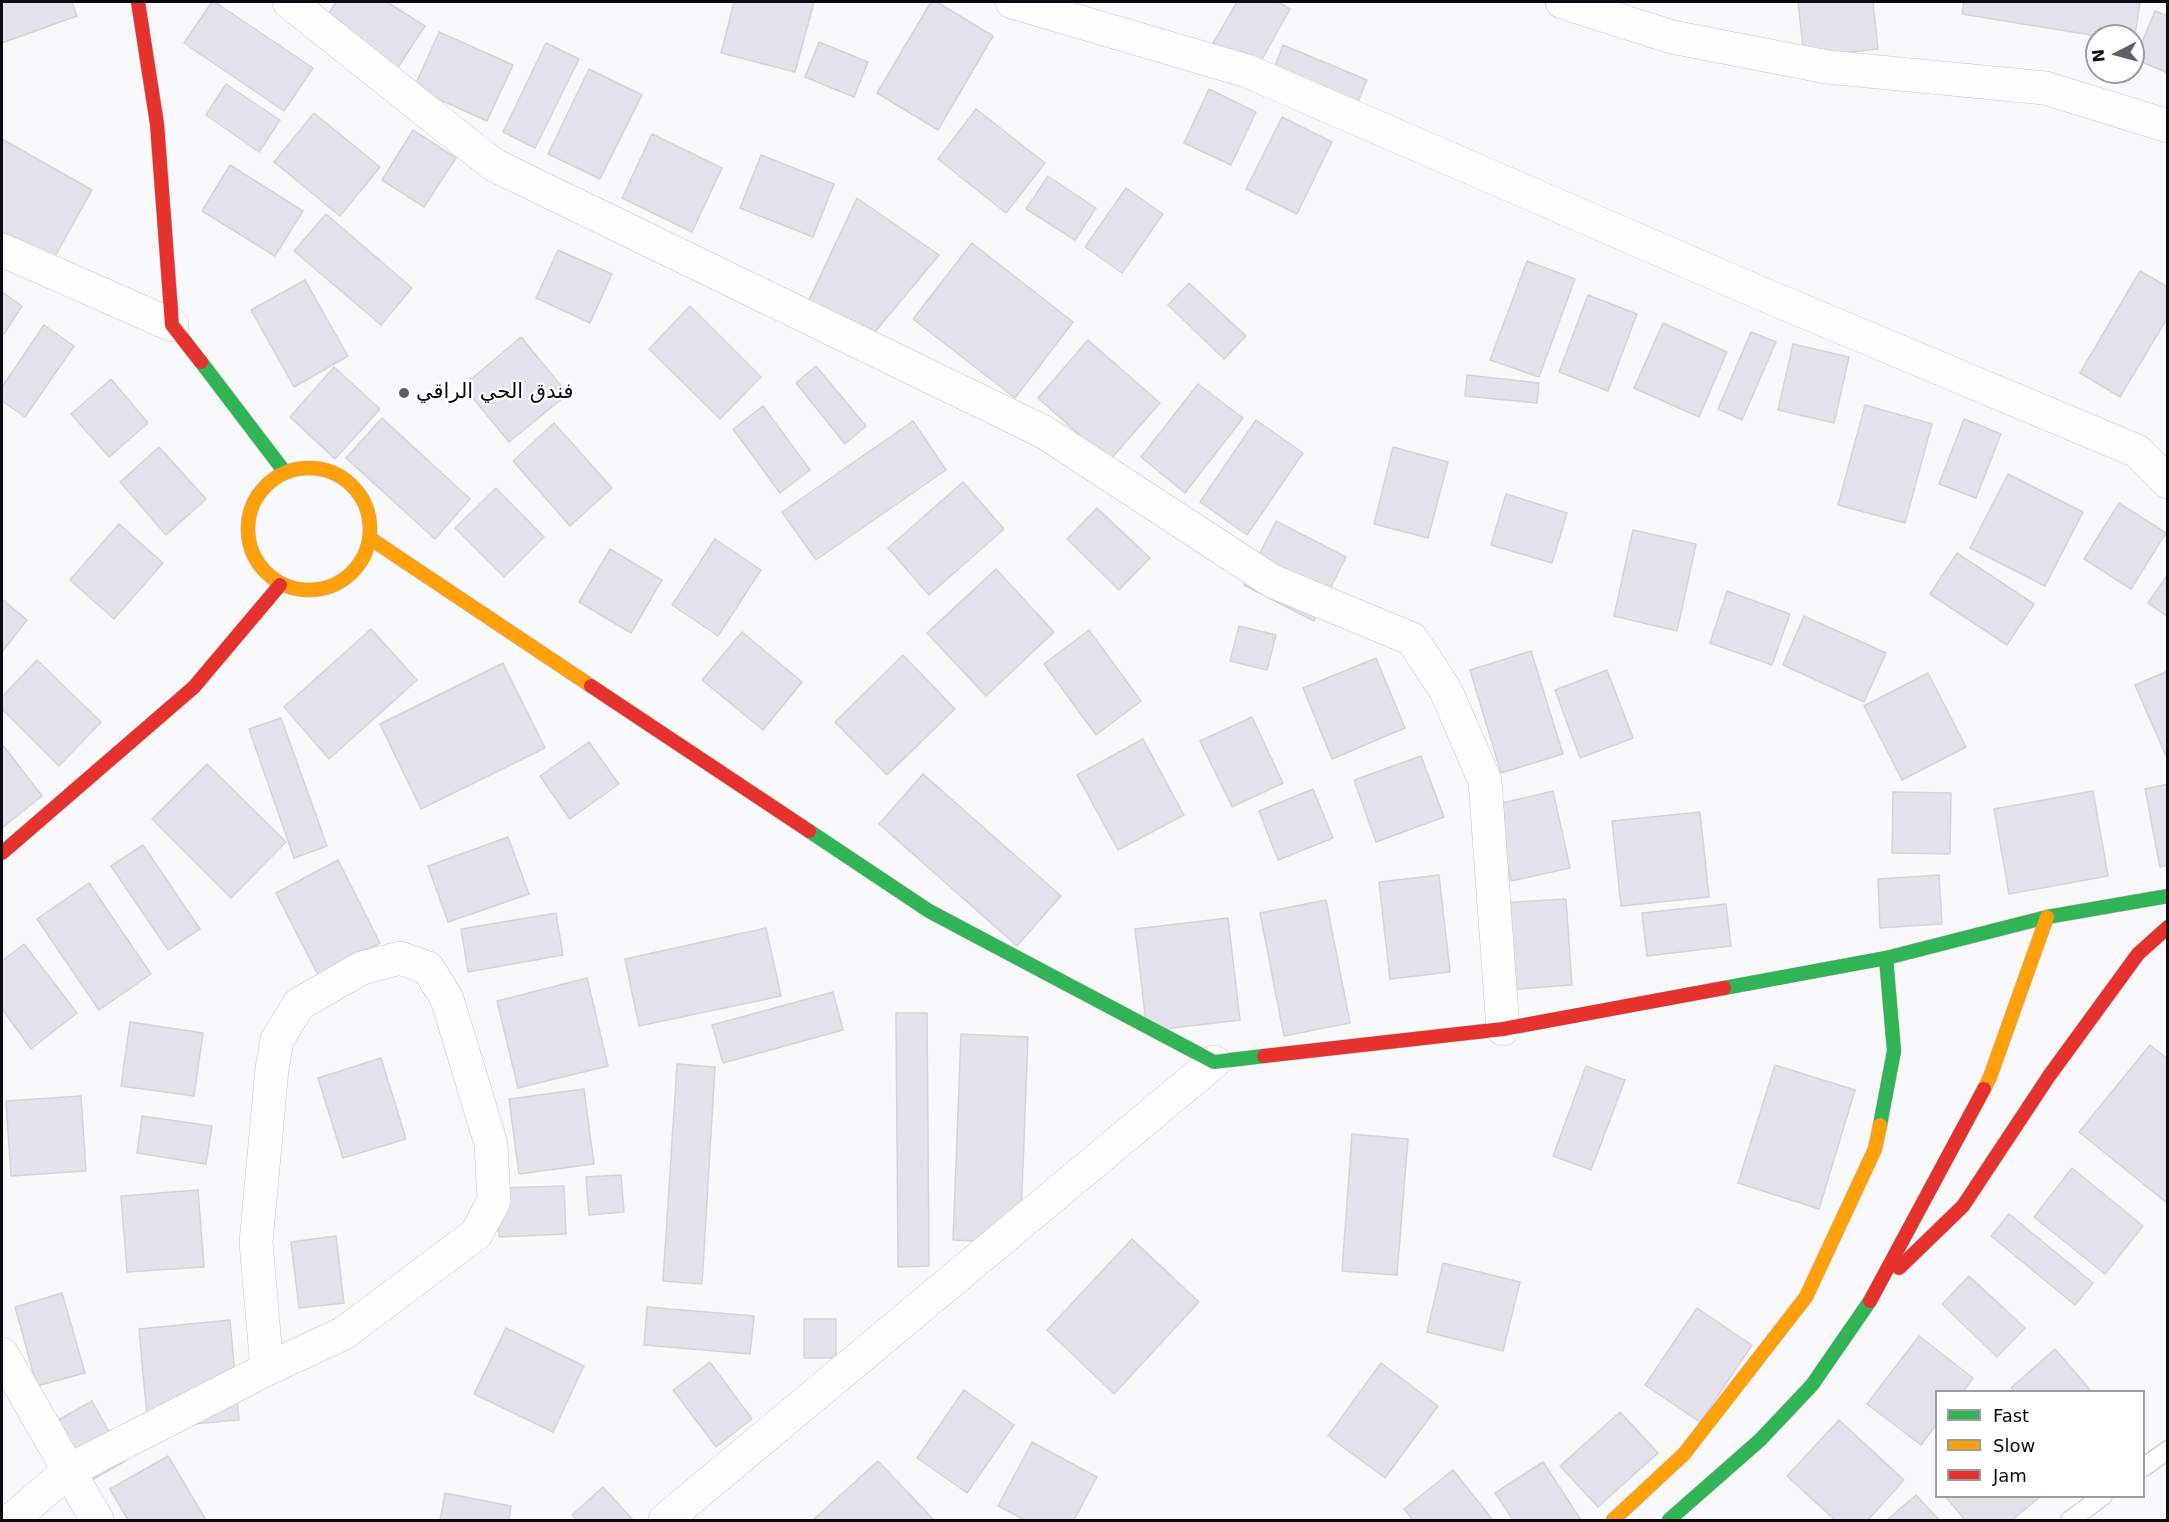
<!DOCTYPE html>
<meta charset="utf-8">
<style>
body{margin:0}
#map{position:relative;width:2169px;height:1522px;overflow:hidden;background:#f9f9fc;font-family:"DejaVu Sans",sans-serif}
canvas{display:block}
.frame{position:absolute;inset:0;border:3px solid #0b0a13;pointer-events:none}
.legend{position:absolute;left:1935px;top:1390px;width:210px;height:108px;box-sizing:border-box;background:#fff;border:2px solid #9d9da1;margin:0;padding:8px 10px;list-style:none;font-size:18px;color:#0b0a13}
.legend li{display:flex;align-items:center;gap:12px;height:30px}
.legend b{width:30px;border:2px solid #9d9da1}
.north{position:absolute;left:2085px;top:24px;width:60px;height:60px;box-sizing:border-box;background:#fff;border:2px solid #9d9da1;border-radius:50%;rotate:264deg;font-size:16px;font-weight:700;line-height:24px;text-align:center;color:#0b0a13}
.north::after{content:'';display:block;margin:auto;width:21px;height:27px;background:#5e5e65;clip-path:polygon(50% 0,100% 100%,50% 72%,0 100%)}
</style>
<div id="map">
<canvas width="2169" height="1522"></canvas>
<div class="frame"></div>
<ul class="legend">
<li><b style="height:8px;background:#30b455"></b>Fast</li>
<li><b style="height:8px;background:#ff9f0a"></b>Slow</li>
<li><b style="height:8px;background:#e5322d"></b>Jam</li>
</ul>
<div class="north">N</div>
</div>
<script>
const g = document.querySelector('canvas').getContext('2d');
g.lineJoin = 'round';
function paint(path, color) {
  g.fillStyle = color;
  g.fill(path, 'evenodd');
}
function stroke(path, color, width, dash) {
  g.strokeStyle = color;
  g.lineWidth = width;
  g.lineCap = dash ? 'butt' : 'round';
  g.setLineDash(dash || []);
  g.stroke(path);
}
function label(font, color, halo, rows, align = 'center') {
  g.font = font + ' "DejaVu Sans",Vazirmatn,sans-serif';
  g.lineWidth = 4.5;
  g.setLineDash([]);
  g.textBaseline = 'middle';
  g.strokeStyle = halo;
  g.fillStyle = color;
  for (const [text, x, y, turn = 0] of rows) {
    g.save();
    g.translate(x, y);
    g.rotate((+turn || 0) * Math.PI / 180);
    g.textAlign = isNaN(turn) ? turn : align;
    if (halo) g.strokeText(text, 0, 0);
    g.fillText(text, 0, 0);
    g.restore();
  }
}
const building = new Path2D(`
 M2,2H72L77,16L2,43Z
 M212,2H215L313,68L284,111L184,43Z
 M336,2H387L425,26L393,75L320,28Z
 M734,2H814L795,72L721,53Z
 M931,2H937L993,36L938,130L877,93Z
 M1237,2H1278L1290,9L1256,70L1212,45Z
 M1798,2H1873L1878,49L1804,57Z
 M1964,2H2140L2134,42L2133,36H2097L1962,14Z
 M2155,11L2168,16V73L2135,59Z
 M439,32L513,65L487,121L414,88Z
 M819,42L868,62L854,97L805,77Z
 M546,43L579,59L535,148L503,132Z
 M1283,45L1367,80L1352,116L1269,81Z
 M589,69L642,95L600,179L548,154Z
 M226,84L280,120L259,152L206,115Z
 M1209,89L1256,112L1231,165L1184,143Z
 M976,109L1045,163L1006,213L938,159Z
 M314,113L380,167L340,216L274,162Z
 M1282,117L1332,142L1297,214L1246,189Z
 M413,130L456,158L424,207L382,180Z
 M652,134L722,168L692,232L622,198Z
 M2,139L92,190L43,278L2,255Z
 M761,155L834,184L813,237L740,208Z
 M230,165L303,211L275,256L202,211Z
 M1048,176L1096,208L1075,240L1026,209Z
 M1126,188L1163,214L1122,273L1085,247Z
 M857,198L939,255L859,351L798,323Z
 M326,214L412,288L381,325L294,251Z
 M972,243L1073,322L1015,398L913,319Z
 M558,250L612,274L590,323L536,298Z
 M1527,261L1575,279L1539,377L1490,360Z
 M2140,271L2168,287V317L2120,397L2080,373Z
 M305,280L348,356L294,387L251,310Z
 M1189,283L1246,336L1224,359L1168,305Z
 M2,292L22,306L4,334L2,332Z
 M1588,295L1637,314L1608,391L1559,372Z
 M690,306L761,377L720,419L649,349Z
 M1663,323L1727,352L1699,417L1634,388Z
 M44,325L74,346L25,417L2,401V387Z
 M1751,332L1776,342L1742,420L1718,409Z
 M521,337L568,394L509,442L463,386Z
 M1088,340L1160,403L1109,461L1038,398Z
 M1793,344L1849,357L1834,423L1778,410Z
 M816,366L866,426L845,444L796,383Z
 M334,367L380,409L335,459L290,417Z
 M1467,375L1539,383L1537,403L1465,396Z
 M111,379L148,423L109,457L71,414Z
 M1198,384L1243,418L1185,493L1141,457Z
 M1865,405L1932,424L1905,523L1838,505Z
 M763,406L810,470L780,493L733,429Z
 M382,418L470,499L435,539L346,458Z
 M1964,419L2001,434L1976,498L1939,484Z
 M1256,420L1303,453L1247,535L1200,502Z
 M913,421L946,470L816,560L782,512Z
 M554,423L612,488L570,526L513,461Z
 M159,447L206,499L166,535L120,482Z
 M1393,447L1448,462L1428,538L1374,524Z
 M2008,474L2083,512L2045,586L1970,548Z
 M963,482L1004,529L929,595L888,548Z
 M496,488L544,537L504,577L455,528Z
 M1506,494L1567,513L1552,563L1491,545Z
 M2119,503L2166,533L2131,589L2084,559Z
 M1097,508L1150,558L1119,590L1067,539Z
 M1276,521L1346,557L1314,621L1244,585Z
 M119,524L163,563L114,619L70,580Z
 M1633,530L1696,544L1677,631L1614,616Z
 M715,539L761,570L718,636L672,605Z
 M610,549L662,580L631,633L579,602Z
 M1957,553L2034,604L2007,645L1930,594Z
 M996,569L1054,632L986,696L927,633Z
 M2168,574V617L2148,603Z
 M1727,591L1790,614L1772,665L1710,643Z
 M2,599L27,620L2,652Z
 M1804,616L1886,653L1864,702L1783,665Z
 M1239,626L1276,635L1267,670L1230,661Z
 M371,629L417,680L329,759L284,707Z
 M1089,630L1141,701L1096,735L1044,664Z
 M742,632L802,682L763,730L702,680Z
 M1531,651L1563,754L1501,773L1470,670Z
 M903,655L955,709L887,775L835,722Z
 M1376,658L1405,728L1332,759L1303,688Z
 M37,660L101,722L59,766L2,709V697Z
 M503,663L545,748L421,809L380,724Z
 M1607,670L1633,738L1580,758L1555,690Z
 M2168,671V755L2166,756L2135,685Z
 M1928,673L1966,747L1902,780L1864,706Z
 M1252,717L1283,783L1232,807L1200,741Z
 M281,718L327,846L294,858L249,729Z
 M1143,739L1184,815L1118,850L1077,775Z
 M589,742L619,784L570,819L540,776Z
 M2,744L42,796L2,828Z
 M1421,756L1444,817L1376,842L1354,780Z
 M207,764L286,842L231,898L152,819Z
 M923,774L1061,896L1017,946L879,824Z
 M2168,784V865L2160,867L2145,789Z
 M1313,789L1333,838L1278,860L1259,811Z
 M1553,791L1570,868L1511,881L1494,805Z
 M2093,791L2108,876L2009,894L1994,809Z
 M1893,792L1951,793L1950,854L1892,853Z
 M1700,812L1709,897L1621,906L1612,821Z
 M508,837L529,894L448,922L428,866Z
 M143,845L200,929L168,950L111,866Z
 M338,860L380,943L318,975L276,893Z
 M1439,875L1450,972L1390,979L1379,882Z
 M1939,875L1942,924L1880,928L1878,879Z
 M89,883L151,974L99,1010L37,919Z
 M1566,899L1572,985L1503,990L1498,903Z
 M1326,900L1350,1023L1284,1036L1260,913Z
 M1726,904L1731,946L1647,956L1642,913Z
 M556,913L563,955L468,972L461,929Z
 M1228,918L1240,1020L1147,1031L1135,929Z
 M766,928L781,996L639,1026L625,959Z
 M24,944L77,1013L31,1049L2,1009V961Z
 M587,978L608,1066L518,1088L497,1001Z
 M833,992L843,1030L723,1063L712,1025Z
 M896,1013H927L929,1266L898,1267Z
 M130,1022L203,1033L194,1096L121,1086Z
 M961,1034L1028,1037L1020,1243L953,1240Z
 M2150,1045L2168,1059V1204L2079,1132Z
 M381,1058L406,1139L343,1158L318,1078Z
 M677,1064L715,1067L702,1284L663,1281Z
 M1775,1065L1855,1090L1819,1209L1738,1183Z
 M1586,1066L1625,1080L1591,1170L1553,1156Z
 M584,1089L594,1164L519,1174L509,1099Z
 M81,1096L86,1171L11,1176L6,1101Z
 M142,1116L212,1126L206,1164L137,1153Z
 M1352,1134L1408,1139L1397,1275L1342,1271Z
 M2072,1168L2143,1226L2105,1274L2034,1217Z
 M621,1175L624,1212L589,1215L586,1177Z
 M564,1186L566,1234L499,1237L497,1188Z
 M198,1190L204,1267L127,1272L121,1196Z
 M2009,1214L2093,1283L2075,1305L1991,1236Z
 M336,1236L344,1303L299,1308L291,1242Z
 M1132,1239L1199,1302L1114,1394L1047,1330Z
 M1443,1263L1520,1282L1503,1351L1427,1332Z
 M1969,1276L2025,1328L1997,1357L1942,1304Z
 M62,1293L85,1373L37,1386L15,1307Z
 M647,1307L754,1316L750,1354L644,1345Z
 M1697,1308L1752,1345L1700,1422L1645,1385Z
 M804,1319H836V1358H804Z
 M230,1320L239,1420L148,1428L139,1329Z
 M506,1328L584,1366L553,1432L474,1394Z
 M1919,1336L1973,1378L1963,1392H1936V1425L1921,1445L1867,1404Z
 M2055,1349L2092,1392H2015L2011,1388Z
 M710,1362L752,1419L716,1447L673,1390Z
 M1381,1363L1438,1406L1385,1478L1328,1436Z
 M964,1390L1014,1425L967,1493L917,1458Z
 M92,1401L125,1461L66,1495L32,1435Z
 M1620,1412L1658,1453L1598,1507L1560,1466Z
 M1839,1420L1904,1480L1868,1520H1835L1787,1476Z
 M1032,1442L1097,1477L1074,1520H1025L998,1506Z
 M168,1456L206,1520H128L110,1489Z
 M878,1461L934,1520H813Z
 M1543,1462L1581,1520H1513L1495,1493Z
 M1453,1470L1493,1520H1413L1404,1509Z
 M603,1487L633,1520H577L572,1515Z
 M445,1493L511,1506L509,1520H440Z
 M1916,1495L1939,1520H1887Z
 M1945,1496H2041L2012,1520H1965Z`);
paint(building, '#e3e2ec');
stroke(building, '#d4d3d9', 1.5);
const lane = new Path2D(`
 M2144,1467L2168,1450
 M2070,1520L2103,1496`);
const street = new Path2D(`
 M289,2L494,165L1044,432L1272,581L1412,639L1446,691L1485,781L1503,1029
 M1012,2L1247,71L1760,293L2137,451L2168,482
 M1562,2L1672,37L1827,67L2045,88L2168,126
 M2,250L172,325
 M2,1354L97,1520
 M12,1520L68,1471L267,1369L344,1333L476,1234L494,1201L491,1144L447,999L428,968L400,958L362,968L299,1004L277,1040L272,1069L256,1242L267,1369
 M665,1520L1214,1062`);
const fast = new Path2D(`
 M201,362L284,471
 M809,831L929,911L1214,1062L1264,1056
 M1724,988L1886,958L2047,917L2168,896
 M1880,1125L1894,1051L1886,958
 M1669,1520L1760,1440L1812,1385L1870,1301`);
const slow = new Path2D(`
 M248 529a61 61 0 1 1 122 0a61 61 0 1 1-122 0Z
 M371,539L591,686
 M1984,1089L1990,1077L2047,917
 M1613,1520L1684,1454L1806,1297L1875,1149L1880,1125`);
const jam = new Path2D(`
 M138,2L157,124L172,325L201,362
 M591,686L809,831
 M2,853L194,687L280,585
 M1264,1056L1503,1029L1724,988
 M1899,1268L1963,1206L2049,1076L2138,954L2168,927
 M1870,1301L1984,1089`);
stroke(lane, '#c4c3ca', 20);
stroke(street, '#c4c3ca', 34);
stroke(fast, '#c4c3ca', 15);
stroke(slow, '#c4c3ca', 15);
stroke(jam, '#c4c3ca', 15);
stroke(lane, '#fefeff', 18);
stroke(street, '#fefeff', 33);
stroke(fast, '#30b455', 14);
stroke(slow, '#ff9f0a', 14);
stroke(jam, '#e5322d', 14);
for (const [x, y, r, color] of [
 [404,393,6,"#5e5e65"]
]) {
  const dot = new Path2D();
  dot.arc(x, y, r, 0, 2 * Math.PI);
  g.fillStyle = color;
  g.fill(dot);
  stroke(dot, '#fff', 2);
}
label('21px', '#0b0a13', '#fff', [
 ["فندق الحي الراقي",416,393]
], 'left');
</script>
